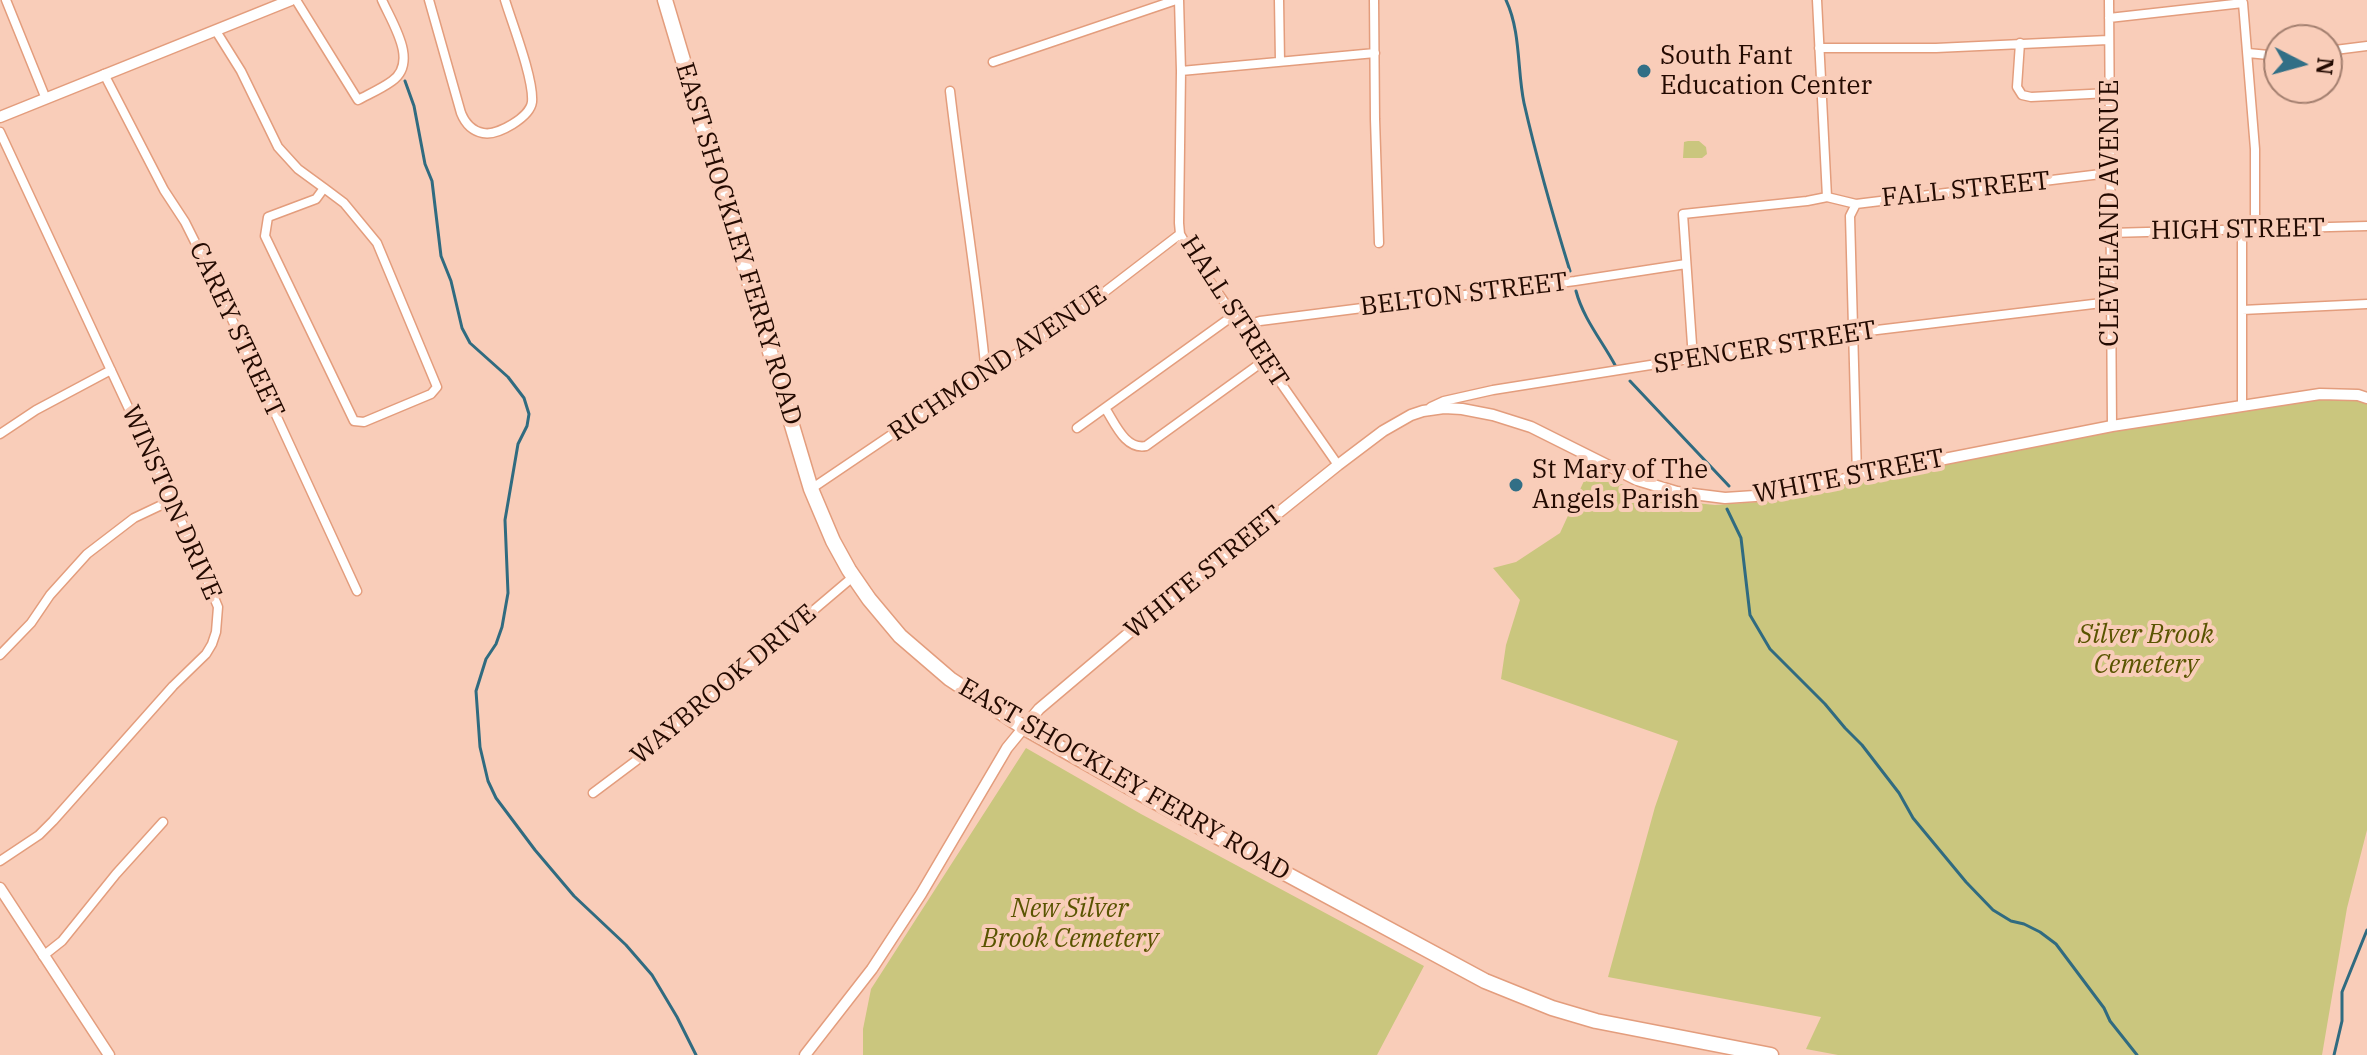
<!DOCTYPE html>
<style>
body{margin:0}
#map{position:relative;width:2367px;height:1055px;overflow:hidden;background:#f9cdb9;font-family:"IBM Plex Serif",serif}
canvas{display:block}
.north{position:absolute;left:2263px;top:24px;width:80px;height:80px;box-sizing:border-box;background:#f9cdb9;border:2px solid #a37f6f;border-radius:50%;rotate:96deg;font-size:22px;font-weight:700;line-height:32px;text-align:center;color:#230a01}
.north::after{content:'';display:block;margin:auto;width:28px;height:36px;background:#326f86;clip-path:polygon(50% 0,100% 100%,50% 72%,0 100%)}
</style>
<div id="map">
<canvas width="2367" height="1055"></canvas>
<div class="north">N</div>
</div>
<script>
const g = document.querySelector('canvas').getContext('2d');
g.lineJoin = 'round';
function paint(path, color) {
  g.fillStyle = color;
  g.fill(path, 'evenodd');
}
function stroke(path, color, width, dash) {
  g.strokeStyle = color;
  g.lineWidth = width;
  g.lineCap = dash ? 'butt' : 'round';
  g.setLineDash(dash || []);
  g.stroke(path);
}
function label(font, color, halo, rows, align = 'center') {
  g.font = font + ' "IBM Plex Serif",serif';
  g.lineWidth = 8;
  g.setLineDash([]);
  g.textBaseline = 'middle';
  g.strokeStyle = halo;
  g.fillStyle = color;
  for (const [text, x, y, turn = 0] of rows) {
    g.save();
    g.translate(x, y);
    g.rotate((+turn || 0) * Math.PI / 180);
    g.textAlign = isNaN(turn) ? turn : align;
    if (halo) g.strokeText(text, 0, 0);
    g.fillText(text, 0, 0);
    g.restore();
  }
}
paint(new Path2D(`
 M1688,141H1699L1706,147L1707,154L1702,158H1683L1684,142Z
 M2342,397L2367,401V830L2347,908L2322,1055H1838L1806,1049L1821,1017L1608,977L1655,807L1678,741L1501,679L1506,645L1520,600L1493,568L1516,562L1560,533L1589,470L1614,482L1677,501L1715,505L1758,502L2002,448L2320,398Z
 M1026,748L1141,814L1424,966L1377,1055H863V1029L871,989Z`), '#cac67e');
stroke(new Path2D(`
 M1506,0C1521,32 1517,69 1524,103C1537,160 1553,216 1570,271
 M405,81L414,106L425,164L432,181L441,256L451,281L462,328L470,343L508,377L524,398L529,414L527,426L518,444L505,520L508,593L502,627L496,644L486,659L476,691L480,747L488,781L496,798L535,850L574,896L626,945L652,975L677,1017L696,1055
 M1576,291C1583,318 1602,341 1615,365
 M1630,381L1729,486
 M1727,509L1741,538L1750,615L1770,649L1825,704L1845,728L1862,745L1899,793L1913,818L1966,882L1993,910L2011,921L2024,924L2040,932L2056,944L2104,1008L2110,1021L2137,1055
 M2334,1055L2342,1021V992L2367,930`), '#306b80', 3);
const minor = new Path2D(`
 M6,0L46,99
 M296,0L358,100C369,94 381,89 392,81C419,62 392,23 382,0
 M429,0L461,113C465,123 472,131 483,133C498,136 530,117 532,102C534,79 512,23 505,0
 M1179,0L1181,71L1179,223L1180,234L1195,260L1338,465
 M1279,0L1280,61
 M1374,0L1375,119L1379,243
 M1817,0L1827,197
 M2109,0L2112,426
 M2109,18L2243,3L2255,149V229
 M216,31L241,71L278,147L298,169L324,188
 M2020,43L2017,87L2022,95L2031,97L2109,93
 M1819,48H1936L2108,40
 M2327,51L2367,46
 M2248,53L2279,56
 M993,62L1176,0
 M1181,71L1375,53
 M104,74L164,190L185,222L212,276L357,591
 M950,91C961,186 977,279 986,374
 M0,132L190,540L218,607L216,632L212,644L206,654L173,686L53,821L39,835L0,861
 M324,188L344,203L377,243L437,387L431,394L364,422L354,421L265,236L268,217L316,199Z
 M2110,233L2367,226
 M2242,310L2367,304
 M1242,327L1260,321L1575,281L1686,264
 M1693,359L1683,214L1807,201L1827,197L1856,204
 M2242,406V229
 M1431,407L1444,401L1493,390L1852,333L2110,302
 M1105,408C1115,423 1125,450 1146,446L1265,360
 M1077,428L1234,315
 M0,434L36,410L111,370
 M1857,476L1850,216L1856,204L2109,173
 M811,489L956,391L1055,330L1180,234
 M0,655L31,623L50,595L87,554L134,518L172,500
 M593,793L637,760L854,576
 M43,956L62,941L116,874L163,822`);
const tertiary = new Path2D(`
 M0,117L291,0
 M0,888L109,1055
 M805,1055L872,969L921,894L1007,748L1039,709L1136,627L1338,465L1383,431L1411,415L1423,411L1444,408L1462,409L1493,415L1531,427L1637,480L1677,492L1725,498L1785,494L1853,477L2112,426L2320,394L2358,395L2367,398`);
const trunk = new Path2D(`
 M665,0L811,489L833,541L849,570L869,599L900,636L950,679L1023,727L1218,837L1485,981L1552,1008L1596,1021L1771,1055`);
stroke(minor, '#e39d7d', 11);
stroke(tertiary, '#e39d7d', 13);
stroke(trunk, '#e39d7d', 17);
stroke(minor, '#fff', 8);
stroke(tertiary, '#fff', 10);
stroke(trunk, '#fff', 14);
for (const [x, y, r, color] of [
 [1644,71,8,"#326f86"],
 [1516,485,8,"#326f86"]
]) {
  const dot = new Path2D();
  dot.arc(x, y, r, 0, 2 * Math.PI);
  g.fillStyle = color;
  g.fill(dot);
  stroke(dot, '#f9cdb9', 3);
}
label('26px', '#230a01', '#f9cdb9', [
 ["South Fant",1660,56],
 ["Education Center",1660,86],
 ["St Mary of The",1532,470],
 ["Angels Parish",1532,500]
], 'left');
label('26px', '#230a01', '#f9cdb9', [
 ["FALL STREET",1966,190,-6],
 ["CLEVELAND AVENUE",2110,213,-90],
 ["HIGH STREET",2238,230,-1],
 ["EAST SHOCKLEY FERRY ROAD",738,244,73],
 ["BELTON STREET",1464,295,-7],
 ["HALL STREET",1234,312,57],
 ["CAREY STREET",236,330,65],
 ["SPENCER STREET",1765,348,-9],
 ["RICHMOND AVENUE",998,364,-34],
 ["WHITE STREET",1849,477,-11],
 ["WINSTON DRIVE",171,503,66],
 ["WHITE STREET",1204,573,-39],
 ["WAYBROOK DRIVE",724,685,-40],
 ["EAST SHOCKLEY FERRY ROAD",1124,780,30]
]);
label('italic 26px', '#595400', '#f9cdb9', [
 ["Silver Brook",2146,635],
 ["Cemetery",2146,665],
 ["New Silver",1070,909],
 ["Brook Cemetery",1070,939]
]);
</script>
